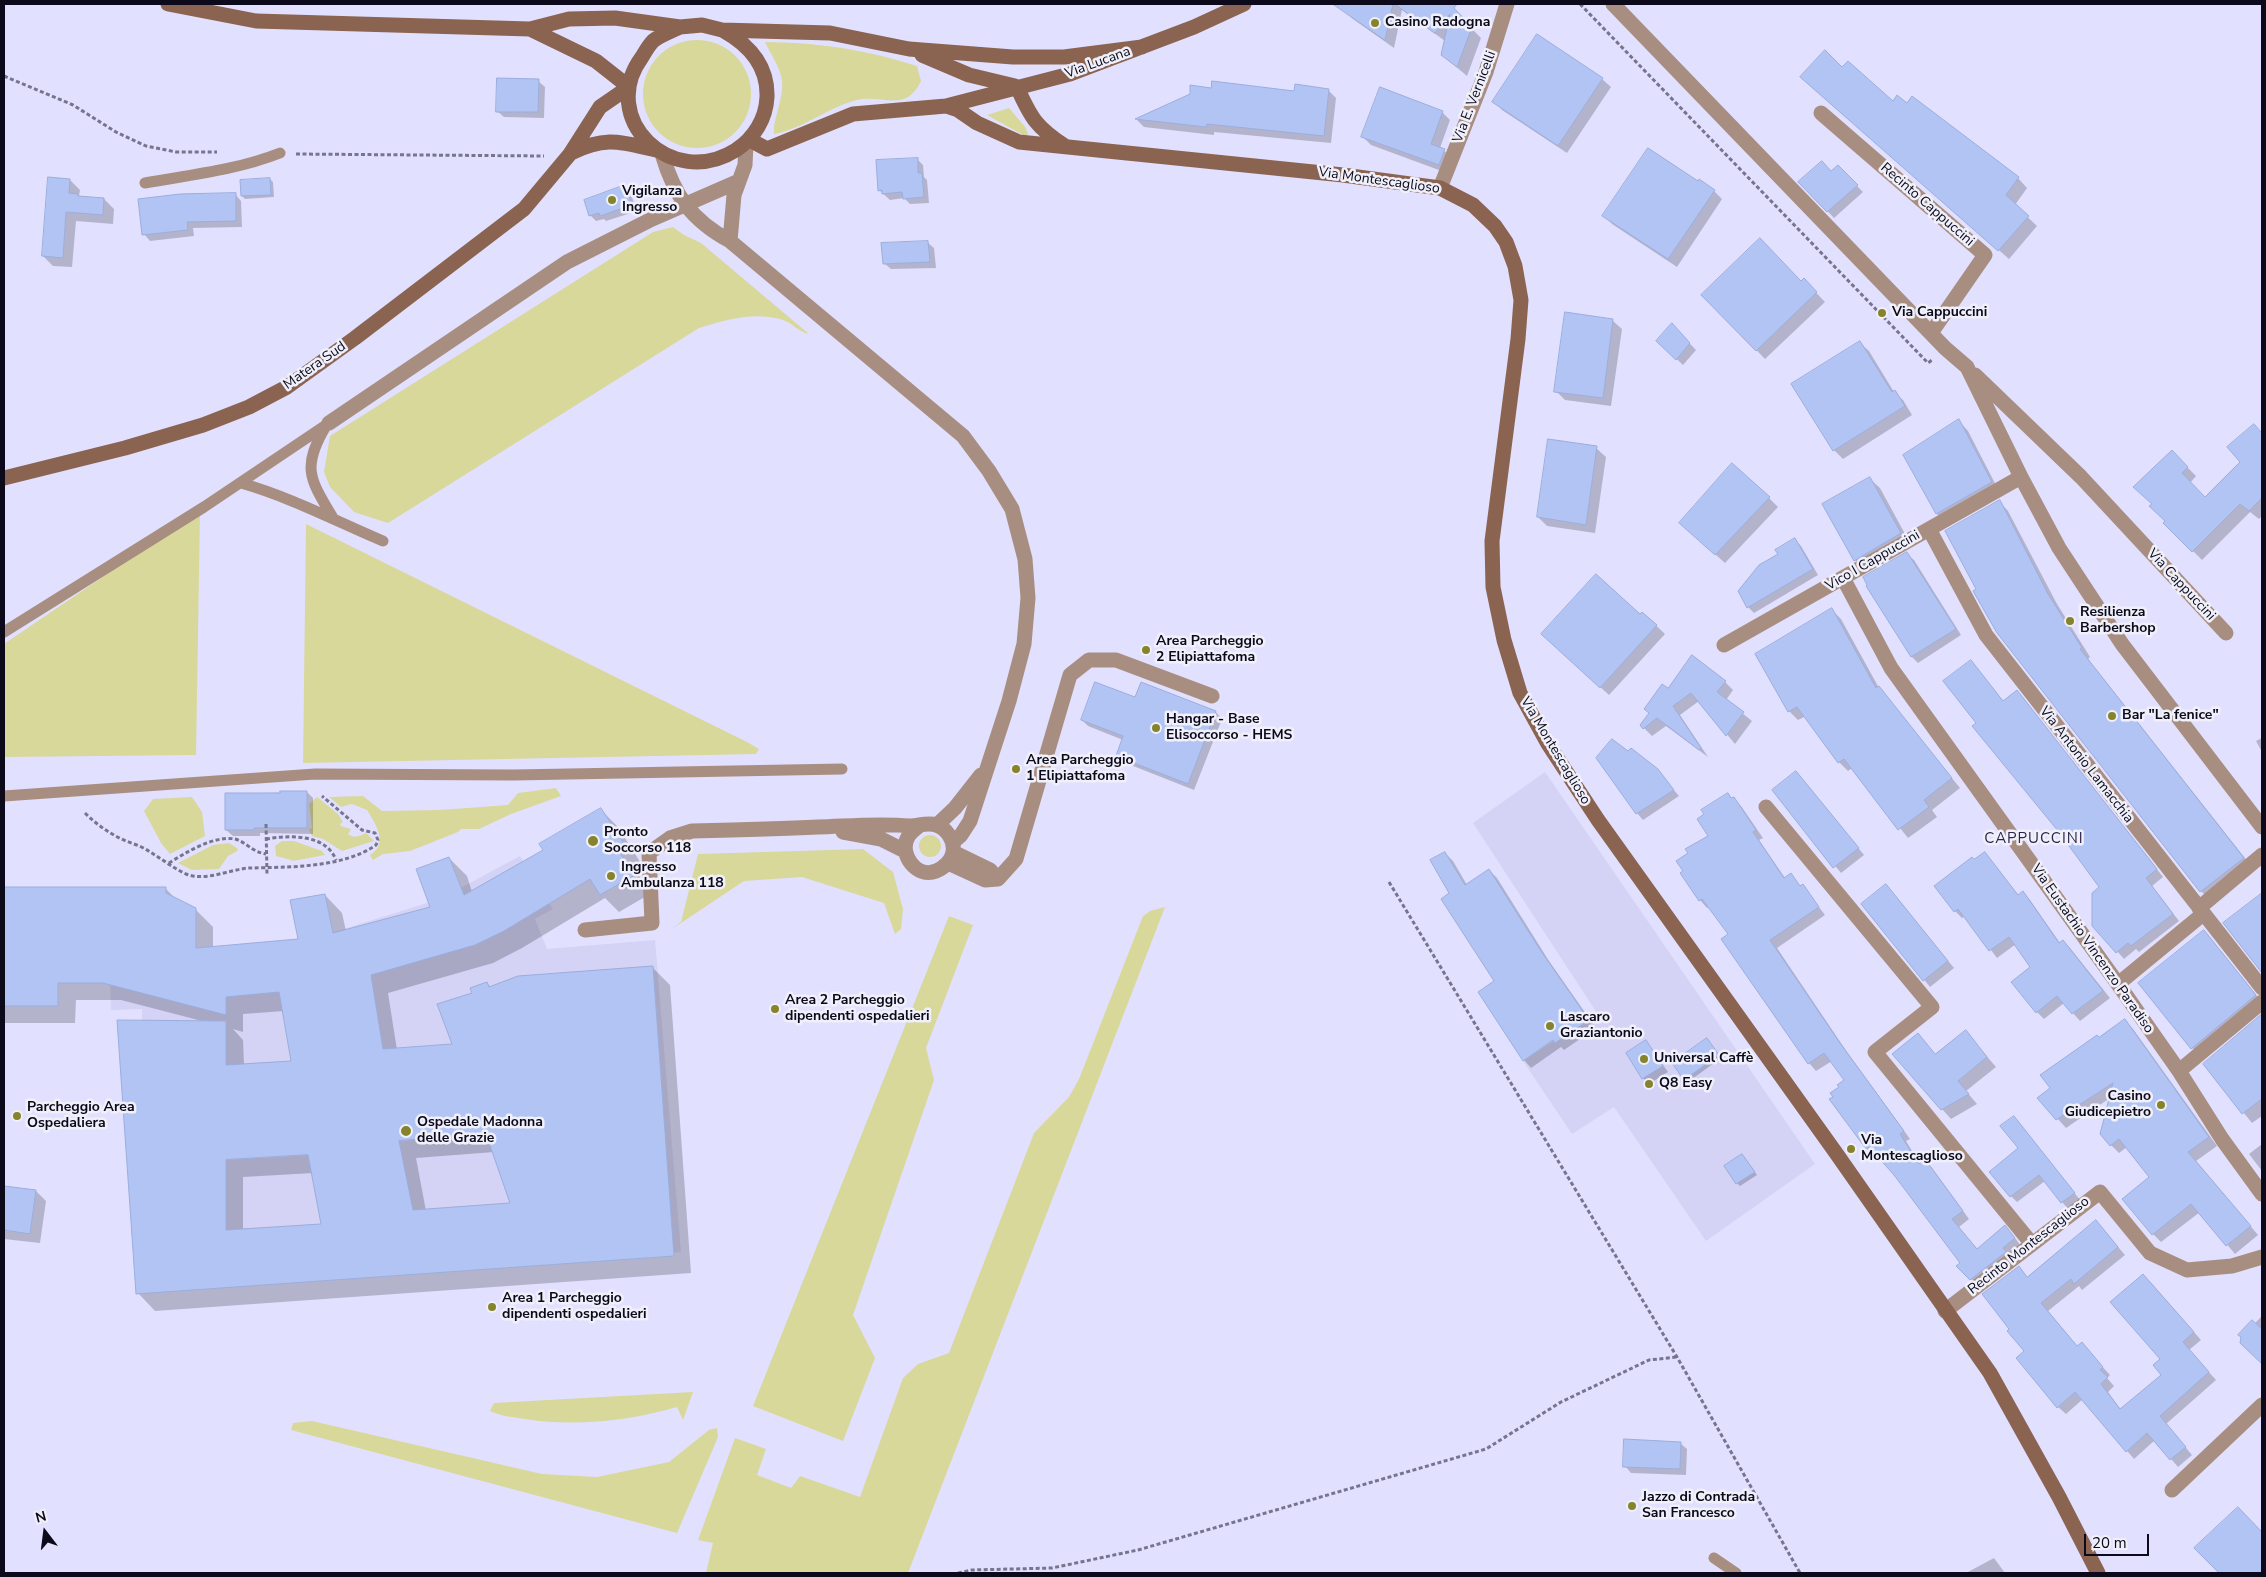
<!DOCTYPE html>
<meta charset="utf-8">
<style>
body{margin:0}
#map{position:relative;width:2266px;height:1577px;overflow:hidden;background:#e2e0ff;font-family:"Nunito Sans",sans-serif}
canvas{display:block}
.frame{position:absolute;inset:0;border:5px solid #0b091a;pointer-events:none}
.north{position:absolute;left:20px;top:1507px;width:50px;height:50px;-webkit-text-stroke:4px #f0f0fa;paint-order:stroke;rotate:345deg;font-size:14px;font-weight:700;line-height:20px;text-align:center;color:#0b091a}
.north::after{content:'';display:block;margin:auto;width:18px;height:22px;background:#0b091a;clip-path:polygon(50% 0,100% 100%,50% 72%,0 100%)}
.scale{position:absolute;left:2084px;top:1534px;width:65px;height:22px;box-sizing:border-box;border:2px solid #0b091a;border-top:0;padding-left:6px;font-size:15px;line-height:18px;white-space:nowrap;color:#0b091a;-webkit-text-stroke:4px #f0f0fa;paint-order:stroke}
</style>
<div id="map">
<canvas width="2266" height="1577"></canvas>
<div class="frame"></div>
<div class="north">N</div>
<div class="scale">20 m</div>
</div>
<script>
const g = document.querySelector('canvas').getContext('2d');
g.lineJoin = 'round';
function paint(path, color) {
  g.fillStyle = color;
  g.fill(path, 'evenodd');
}
function stroke(path, color, width, dash) {
  g.strokeStyle = color;
  g.lineWidth = width;
  g.lineCap = dash ? 'butt' : 'round';
  g.setLineDash(dash || []);
  g.stroke(path);
}
function label(font, color, halo, rows, align = 'center') {
  g.font = font + ' "Nunito Sans",sans-serif';
  g.lineWidth = 5;
  g.setLineDash([]);
  g.textBaseline = 'middle';
  g.strokeStyle = halo;
  g.fillStyle = color;
  for (const [text, x, y, turn = 0] of rows) {
    g.save();
    g.translate(x, y);
    g.rotate((+turn || 0) * Math.PI / 180);
    g.textAlign = isNaN(turn) ? turn : align;
    if (halo) g.strokeText(text, 0, 0);
    g.fillText(text, 0, 0);
    g.restore();
  }
}
paint(new Path2D(`
 M1545,772L1815,1164L1706,1241L1614,1107L1572,1134L1523,1061L1597,1013L1473,823Z
 M520,856L553,909L535,919L547,949L655,940L681,1252L141,1294L142,1009L111,1010L109,950L211,954L318,937L440,899Z`), '#d4d2f5');
paint(new Path2D(`
 M643 94a54 54 0 1 1 108 0a54 54 0 1 1-108 0Z
 M765,42C817,42 868,50 917,66L921,81C905,115 881,92 853,101C826,109 802,129 774,134C772,122 784,98 782,81C781,69 770,53 765,42Z
 M1009,108L1026,128L1028,135L1025,136L987,115Z
 M673,227L684,235L701,243L809,334C796,331 795,324 783,320C755,311 725,320 699,328L388,523L354,512L330,487L324,472L330,436L653,232Z
 M200,511L196,755L4,757V644Z
 M306,524L747,742L759,749L756,754L303,763Z
 M556,788L561,796L511,814L479,829H461L458,832L410,851L383,854L373,860L370,855C389,843 376,825 367,810L352,804L341,807L329,797L363,796L382,811L440,810L508,805L518,793Z
 M192,797L202,812L205,836L170,854L161,843L144,811L153,799Z
 M317,797L338,814L343,822L340,824L341,826L351,829L348,834C354,839 360,836 366,833L374,841L342,851L323,839L312,836L309,829L312,828L309,804Z
 M919 846a11 11 0 1 1 22 0a11 11 0 1 1-22 0Z
 M282,841H294L322,851L325,855L293,861C287,858 282,858 276,856L275,846Z
 M229,843L238,849L237,851L228,856L219,869L192,870L178,863L213,845Z
 M863,849L893,872L903,909L901,929L895,934L884,903L802,877L744,881L669,931L681,922L698,854Z
 M1165,907L908,1573H706L713,1543L698,1540L735,1438L766,1449L757,1475L791,1488L800,1476L860,1497L903,1378L918,1364L949,1353L1034,1133L1069,1097L1079,1079L1143,916L1150,911Z
 M949,916L973,925L926,1048L934,1080L853,1315L875,1358L843,1441L753,1406Z
 M693,1392L683,1420L677,1407C628,1421 575,1427 524,1419C512,1417 501,1416 490,1411L494,1403Z
 M312,1421L542,1474L597,1477L669,1462L709,1430L717,1428L718,1437L677,1533L291,1430L293,1423Z`), '#d8d89b');
paint(new Path2D(`
 M1348,4H1447L1481,38L1467,76L1442,55L1445,41L1402,10L1394,48L1353,19L1344,10Z
 M1842,68L1894,103L1907,105L2018,178L2027,188L2015,205L2037,226L2009,259L1811,86Z
 M1602,79L1611,87L1567,153L1502,110L1494,101Z
 M538,81L545,87L544,118L504,117L497,111Z
 M1328,90L1336,98L1331,143L1214,132V135L1144,127L1137,120L1192,95Z
 M1442,112L1450,120L1440,148L1453,158L1447,173L1371,145L1363,137Z
 M917,159L923,165L924,177L927,180L929,203L910,204L904,198L890,200L879,190Z
 M1838,167L1863,192L1834,218L1800,182L1831,173Z
 M270,179L273,182L274,197L245,199L242,196Z
 M70,180L80,190L79,196L104,199L114,209L113,224L76,221L72,267L53,266L43,256Z
 M1698,183L1714,191L1722,199L1677,267L1612,224L1604,215Z
 M624,187L630,192L637,211L606,221L604,219L596,221L590,215Z
 M235,194L241,201L242,227L193,228L194,236L150,241L144,234Z
 M927,242L934,248L936,268L891,269L884,263Z
 M1804,280L1825,302L1765,359L1703,295L1801,283Z
 M1612,320L1622,329L1611,406L1565,400L1556,391Z
 M1672,325L1696,350L1683,365L1658,341Z
 M1860,343L1869,351L1894,392L1903,400L1912,415L1843,459L1834,450Z
 M1959,421L1968,431L2000,493L1947,523L1937,514L1905,455Z
 M2254,426L2262,434V516L2259,519L2250,512L2202,560L2165,523L2167,521L2172,452L2196,476L2190,483L2205,498L2242,462Z
 M1596,448L1606,457L1595,533L1547,526L1538,517Z
 M1870,479L1880,488L1910,543L1865,570L1855,560Z
 M1769,498L1778,507L1725,563L1690,532Z
 M1999,501L2008,511L2057,604L2090,657L2088,659L2252,867L2210,900L2201,891L1978,589Z
 M1795,540L1801,546L1818,575L1754,613L1748,607L1779,554Z
 M1907,554L1914,560L1961,635L1918,663L1912,657Z
 M1832,610L1841,619L1879,688L1960,788L1932,810L1937,817L1908,838L1852,768L1848,771L1839,762L1806,716L1798,720L1789,711Z
 M1643,613L1665,634L1609,695L1551,642L1640,616Z
 M1977,669L2004,702L2017,692L2024,699L2163,877L2152,886L2179,921L2139,952L2136,949L2124,959L2094,925L2101,887L1978,723Z
 M1725,682L1733,690L1726,700L1752,721L1735,744L1699,701L1680,715L1708,757L1666,726L1652,736L1641,725L1668,689Z
 M1142,684L1216,712L1222,719L1194,790L1123,762L1117,756L1123,740L1088,726L1082,720L1136,698Z
 M2262,738V752L2256,741Z
 M1629,753L1657,770L1679,796L1643,820L1637,813Z
 M1802,779L1864,855L1841,873L1774,790Z
 M307,792L313,798V834L260,833V836H233L226,830V794Z
 M1728,795L1741,806L1763,838L1759,840L1785,878L1791,875L1801,887L1803,886L1825,915L1777,948L1847,1052L1910,1139L1906,1141L1920,1164L1924,1161L1932,1168L1969,1219L1959,1227L1978,1250L2012,1234L2021,1246L1978,1287L1971,1279L1962,1263L1895,1174L1877,1154L1874,1156L1867,1149L1841,1087L1846,1081L1832,1061L1816,1071L1809,1063L1729,934L1709,907L1707,908L1700,900L1685,872L1690,853L1710,836Z
 M601,810L618,827L644,868L637,872L650,894L619,912L605,898L522,948L493,963L388,993L397,1050L453,1046L474,994L487,983L491,988L652,967L670,985L691,1273L155,1311L138,1293L202,1021L121,1000H76L75,1023H4V888H165L178,901L195,909L213,927V948L299,940L325,895L342,913L346,931L432,908L449,858L467,876L472,892L545,851ZM284,1011L292,1062L244,1065L243,1040L233,1029L243,1032V1014ZM494,1152L512,1204L426,1211L416,1158ZM313,1173L322,1225L243,1230V1177Z
 M1445,853L1453,861L1467,885L1489,870L1497,878L1549,961L1596,1028L1564,1050L1561,1047L1531,1068L1524,1060L1495,981L1451,893Z
 M1984,853L2019,896L2023,893L2030,900L2060,943L2063,941L2070,948L2110,998L2080,1021L2064,1003L2044,1019L2037,1012L2031,967L2016,944L1997,958L1965,916L1962,918L1955,911L1974,861Z
 M1892,892L1954,968L1930,987L1863,904Z
 M2262,894V971L2224,923Z
 M2204,931L2262,1002L2202,1058L2192,1048Z
 M2262,1014V1034L2240,1052L2262,1080V1116L2252,1123L2204,1064Z
 M2125,1021L2133,1029L2217,1146L2196,1161L2258,1235L2235,1254L2200,1212L2161,1242L2153,1234L2151,1177L2127,1147L2119,1153L2111,1145L2110,1098L2066,1128L2039,1098L2052,1088L2099,1038Z
 M1966,1032L1996,1067L1966,1091L1977,1104L1951,1119L1942,1109L1918,1035L1936,1055Z
 M1646,1042L1668,1072L1649,1084L1643,1078Z
 M1709,1043L1721,1058L1688,1082L1685,1079Z
 M2020,1124L2080,1200L2068,1209L2045,1181L2017,1202L2011,1196L2020,1148Z
 M2262,1144V1171L2249,1154Z
 M1742,1155L1757,1175L1740,1186L1737,1183Z
 M4,1187L36,1191L46,1201L40,1243L4,1239Z
 M2096,1221L2125,1255L2082,1290L2079,1286L2048,1311L2078,1347L2089,1352L2110,1375L2107,1378L2114,1386L2108,1392L2121,1410L2163,1375L2151,1283L2201,1340L2189,1350L2216,1380L2166,1424L2192,1455L2178,1467L2155,1440L2134,1459L2083,1399L2066,1414L2058,1407L2011,1329L2018,1268L2028,1278Z
 M2262,1316V1363L2253,1355L2254,1324Z
 M1680,1443L1687,1449L1686,1475L1631,1473L1625,1466Z
 M2238,1509L2262,1533V1573H2221L2196,1548Z
 M1994,1558L2005,1573H1966Z`), '#0003');
const building = new Path2D(`
 M1333,4H1393L1385,40Z
 M1395,4H1457L1454,8L1472,27L1457,67L1441,55L1450,14L1435,33Z
 M1537,34L1603,78L1558,146L1492,102Z
 M1825,50L1842,67L1848,61L1893,101L1897,95L1907,103L1912,96L2019,177L2006,195L2029,216L1998,251L1800,77Z
 M497,78L539,79L538,112H496Z
 M1212,81L1294,91L1295,84L1329,89L1324,136L1207,124L1206,127L1135,119L1190,94V85L1211,88Z
 M1380,87L1443,111L1431,144L1445,149L1439,165L1361,137Z
 M1648,148L1698,181L1699,179L1715,190L1668,259L1602,216Z
 M918,158V173H922L924,197L903,199L902,192L882,194V190L878,191L876,160Z
 M1822,161L1831,171L1838,165L1858,185L1827,212L1798,182Z
 M48,177L70,179L69,193L78,194V196L104,198L103,215L66,212L63,258L42,256Z
 M270,178L271,195L241,196L240,180Z
 M625,185L632,205L600,216L599,213L589,216L584,200Z
 M236,193V221L187,222L188,230L142,235L138,199L180,194Z
 M1760,238L1801,281L1804,278L1817,292L1756,351L1701,295Z
 M928,241L930,262L883,264L881,243Z
 M1565,312L1613,319L1603,398L1554,392Z
 M1672,323L1690,343L1676,360L1656,341Z
 M1860,341L1892,392L1895,390L1905,406L1833,451L1791,384Z
 M1959,419L1992,482L1936,514L1903,455Z
 M2254,424L2262,433V498L2249,511L2240,504L2192,552L2163,523L2165,521L2149,506L2152,504L2133,487L2172,450L2188,467L2182,473L2205,497L2240,462L2227,447Z
 M1548,439L1597,446L1586,525L1537,517Z
 M1732,463L1770,497L1715,555L1679,523Z
 M1870,477L1901,533L1854,561L1822,504Z
 M2000,500L2048,594L2082,648L2080,649L2244,858L2200,892L1997,633L1973,591L1976,589L1945,531Z
 M1795,538L1813,569L1747,608L1738,591L1759,565L1778,554L1775,550Z
 M1907,552L1956,629L1911,657L1866,586L1867,585L1863,577Z
 M1596,574L1640,614L1642,612L1657,625L1600,688L1541,634Z
 M1832,608L1876,688L1879,686L1952,778L1924,800L1929,807L1898,830L1844,759L1838,763L1797,707L1788,712L1755,654Z
 M1692,655L1726,681L1717,692L1744,712L1726,736L1691,693L1673,706L1701,748L1699,750L1657,718L1643,729L1640,725L1649,713L1644,709L1662,684L1668,688Z
 M1971,660L2003,701L2017,690L2157,869L2146,878L2173,914L2131,946L2128,943L2116,953L2092,926V893L2099,887L2058,831L1972,726L1976,723L1943,681Z
 M1095,682L1135,697L1141,682L1216,711L1188,784L1116,756L1123,736L1081,720Z
 M1612,739L1628,751L1631,748L1658,769L1674,790L1636,814L1596,758Z
 M1796,771L1859,848L1833,868L1772,790Z
 M280,791H307V828H254V830H225V793H280Z
 M1728,793L1731,798L1734,797L1756,830L1753,832L1784,878L1791,873L1800,886L1803,884L1819,907L1770,940L1840,1043L1904,1131L1900,1134L1919,1164L1925,1159L1963,1211L1952,1219L1977,1249L2005,1225L2015,1238L2003,1248L2006,1252L1970,1280L1956,1266L1960,1263L1894,1175L1869,1147L1866,1149L1829,1099L1833,1097L1830,1093L1839,1087L1837,1085L1844,1080L1824,1053L1808,1064L1721,939L1728,934L1702,899L1699,901L1680,873L1683,871L1676,861L1688,853L1685,849L1708,836L1697,819L1704,814L1701,810Z
 M601,808L628,850L621,854L633,876L600,895L590,879L504,931L475,945L371,975L383,1049L452,1044L437,1004L472,993L470,988L487,982L489,987L518,976L653,966L674,1256L136,1294L117,1020L226,1021V1065L291,1061L279,992L226,997V1015L103,983H58V1006H4V887H166V893L196,908V948L298,939L290,900L325,894L333,933L430,907L416,869L449,857L464,895L543,850L539,844ZM486,1134L510,1203L413,1210L399,1141ZM308,1155L321,1224L226,1230V1160Z
 M1445,852L1465,885L1489,869L1541,951L1589,1020L1555,1043L1553,1040L1523,1061L1478,992L1494,981L1441,899L1449,893L1430,860Z
 M1985,852L2018,895L2023,891L2059,943L2063,940L2103,991L2072,1014L2057,996L2036,1013L2011,982L2030,967L2009,937L1989,951L1958,909L1954,912L1934,886L1972,857L1974,859Z
 M1886,884L1948,961L1923,981L1861,904Z
 M2262,893V973L2223,923Z
 M2204,930L2256,995L2191,1049L2138,983Z
 M2262,1014V1099L2242,1114L2203,1064Z
 M2125,1019L2209,1137L2188,1152L2251,1226L2226,1246L2191,1204L2152,1235L2122,1199L2149,1177L2119,1139L2110,1146L2100,1134L2113,1083L2056,1120L2037,1098L2050,1088L2040,1075L2097,1035L2099,1037Z
 M1966,1030L1987,1057L1958,1081L1969,1094L1941,1110L1892,1054L1918,1033L1935,1054Z
 M1707,1038L1719,1055L1684,1080L1672,1063Z
 M1646,1040L1663,1066L1642,1079L1626,1053Z
 M2014,1116L2075,1193L2061,1203L2039,1175L2010,1197L1989,1172L2018,1148L2000,1126Z
 M1742,1154L1755,1172L1736,1184L1724,1166Z
 M4,1186L36,1190L30,1234L4,1230Z
 M2096,1220L2118,1247L2074,1284L2071,1279L2041,1303L2077,1346L2082,1342L2103,1367L2100,1370L2108,1377L2101,1384L2120,1409L2161,1375L2153,1365L2160,1359L2110,1302L2143,1274L2194,1332L2183,1342L2209,1372L2160,1416L2186,1447L2170,1460L2147,1433L2126,1452L2075,1392L2057,1408L2016,1358L2024,1351L2007,1331L2009,1329L1982,1294L2019,1266L2027,1277Z
 M2252,1320L2262,1329V1364L2240,1343L2241,1337L2238,1335Z
 M1624,1439L1681,1442L1680,1469L1623,1467Z
 M2238,1507L2262,1532V1573H2219L2194,1548Z`);
paint(building, '#b1c4f3');
stroke(building, '#9baddc', 1);
stroke(new Path2D(`
 M1580,4L1928,363L1932,360
 M4,76L73,105L116,132L146,146L176,152H217
 M296,154L544,156
 M85,813C97,825 110,834 126,841C134,844 143,847 150,852C162,859 173,868 186,874C207,882 229,869 250,868C289,867 343,868 376,845L378,840L375,833L362,830L322,796
 M266,824L267,875
 M266,839C290,835 326,834 336,860
 M169,863C185,853 214,835 235,839C246,842 252,852 266,854
 M1389,882L1677,1357L1800,1573
 M958,1573L972,1570L1052,1568L1138,1550L1486,1449L1561,1402L1649,1360L1677,1357`), '#77758d', 3, [4, 2.5]);
stroke(new Path2D(`
 M145,183C190,175 237,170 280,153
 M326,426C301,468 310,479 333,518
 M241,483C290,497 336,521 383,541
 M4,632L204,507L329,423
 M4,796L315,774L514,775L842,769
 M1714,1558L1736,1573`), '#a88e81', 11);
stroke(new Path2D(`
 M1613,4L1945,348L1967,367L2021,477L2059,548L2122,644L2262,827
 M1821,113L1985,255L1931,333
 M662,154C674,195 691,220 730,241L963,436L989,471L1012,509L1025,559L1028,598L1024,644L1009,701L970,821L961,835L953,842
 M1440,188L1486,72L1507,4
 M730,241L734,195L745,165L746,144
 M1975,375L2081,477L2226,633
 M329,423L567,262L652,219L737,182
 M1929,529L1986,635L2262,988
 M1843,578L1891,668L2118,984L2179,1071L2222,1139L2262,1194
 M1724,645L2021,477
 M1766,807L1932,1007L1875,1052L2032,1244
 M937,825L955,808L981,775
 M843,832L881,839L905,851
 M953,852L990,870L998,879
 M948,863L985,880L998,879L1016,859L1070,675L1089,660H1116L1212,696
 M2199,908L2262,855
 M585,930L652,923L649,853L670,838L692,831C734,830 776,829 818,827C849,826 879,823 910,826C918,826 928,822 936,825C946,828 955,840 953,852C952,860 944,868 936,871C917,879 898,854 908,837C910,833 915,829 919,826
 M2118,984L2203,914
 M2179,1071L2262,1002
 M1945,1311L2100,1192L2150,1253L2187,1270L2232,1266L2262,1257
 M2172,1490L2262,1405`), '#a88e81', 15);
stroke(new Path2D(`
 M168,4L256,21L530,29L569,19L615,18L680,27L702,25L722,30L830,33L909,49L1013,57H1064L1142,47
 M680,27C672,31 660,35 653,41C649,45 645,52 642,57C597,118 671,191 736,150C754,138 766,119 767,97C768,66 749,45 724,31
 M530,29L596,61L629,87
 M922,55L969,75L1015,86
 M1017,87C1031,118 1036,127 1065,146
 M946,106L958,110L977,123L1019,142L1343,175L1440,188L1473,205L1495,226L1506,242L1515,266L1521,300L1518,339L1492,541L1493,587L1504,640L1520,693L1548,744L1598,820L1836,1153L1990,1373L2059,1497L2098,1573
 M750,140L767,149L853,114L946,106L1070,74L1194,27L1244,4
 M571,153C606,136 620,142 656,150
 M4,478L125,448L203,425L249,407L287,387L355,338L524,209L570,154L600,107L629,87`), '#8a6451', 15);
for (const [x, y, r, color] of [
 [1375,23,5,"#85832c"],
 [612,200,5,"#85832c"],
 [1882,313,5,"#85832c"],
 [2070,621,5,"#85832c"],
 [1146,650,5,"#85832c"],
 [2112,716,5,"#85832c"],
 [1156,728,5,"#85832c"],
 [1016,769,5,"#85832c"],
 [593,841,6,"#85832c"],
 [611,876,5,"#85832c"],
 [775,1009,5,"#85832c"],
 [1550,1026,5,"#85832c"],
 [1644,1059,5,"#85832c"],
 [1649,1084,5,"#85832c"],
 [2161,1105,5,"#85832c"],
 [17,1116,5,"#85832c"],
 [406,1131,6,"#85832c"],
 [1851,1149,5,"#85832c"],
 [492,1307,5,"#85832c"],
 [1632,1506,5,"#85832c"]
]) {
  const dot = new Path2D();
  dot.arc(x, y, r, 0, 2 * Math.PI);
  g.fillStyle = color;
  g.fill(dot);
  stroke(dot, '#f0f0fa', 2);
}
label('bold 14px', '#0b091a', '#f0f0fa', [
 ["Casino Radogna",1385,23],
 ["Vigilanza",622,192],
 ["Ingresso",622,208],
 ["Via Cappuccini",1892,313],
 ["Resilienza",2080,613],
 ["Barbershop",2080,629],
 ["Area Parcheggio",1156,642],
 ["2 Elipiattafoma",1156,658],
 ["Bar \"La fenice\"",2122,716],
 ["Hangar - Base",1166,720],
 ["Elisoccorso - HEMS",1166,736],
 ["Area Parcheggio",1026,761],
 ["1 Elipiattafoma",1026,777],
 ["Pronto",604,833],
 ["Soccorso 118",604,849],
 ["Ingresso",621,868],
 ["Ambulanza 118",621,884],
 ["Area 2 Parcheggio",785,1001],
 ["dipendenti ospedalieri",785,1017],
 ["Lascaro",1560,1018],
 ["Graziantonio",1560,1034],
 ["Universal Caffè",1654,1059],
 ["Q8 Easy",1659,1084],
 ["Casino",2151,1097,"right"],
 ["Giudicepietro",2151,1113,"right"],
 ["Parcheggio Area",27,1108],
 ["Ospedaliera",27,1124],
 ["Ospedale Madonna",417,1123],
 ["delle Grazie",417,1139],
 ["Via",1861,1141],
 ["Montescaglioso",1861,1157],
 ["Area 1 Parcheggio",502,1299],
 ["dipendenti ospedalieri",502,1315],
 ["Jazzo di Contrada",1642,1498],
 ["San Francesco",1642,1514]
], 'left');
label('14px', '#0b091a', '#f0f0fa', [
 ["Via Lucana",1098,63,-20],
 ["Via E. Vernicelli",1475,97,-69],
 ["Via Montescaglioso",1379,181,8],
 ["Recinto Cappuccini",1927,205,41],
 ["Matera Sud",315,366,-35],
 ["Vico I Cappuccini",1873,561,-30],
 ["Via Cappuccini",2181,585,47],
 ["Via Montescaglioso",1555,751,59],
 ["Via Antonio Lamacchia",2086,765,52],
 ["Via Eustachio Vincenzo Paradiso",2092,949,55],
 ["Recinto Montescaglioso",2029,1246,-38]
]);
g.letterSpacing = '1px';
label('15px', '#2a244c', '#f0f0fa', [
 ["CAPPUCCINI",2034,839]
]);
g.letterSpacing = '0px';
</script>
